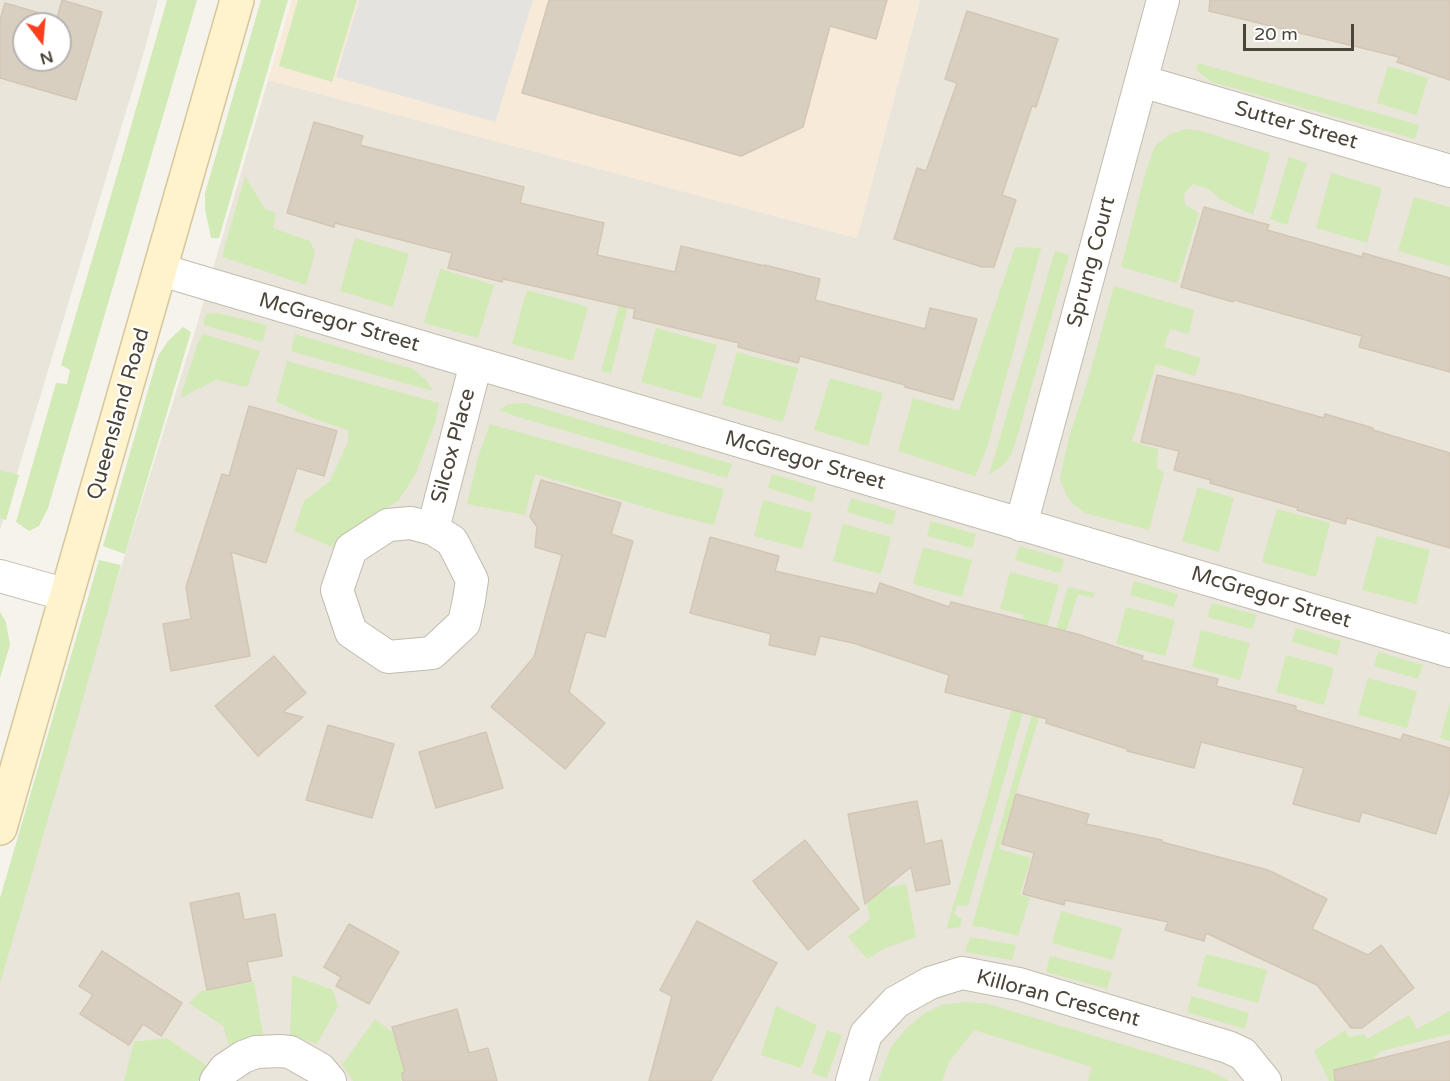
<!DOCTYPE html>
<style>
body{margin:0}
#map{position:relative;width:1450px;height:1081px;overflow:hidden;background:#f6f3ec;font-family:"Varela Round",sans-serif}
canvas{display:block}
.north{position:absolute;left:12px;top:12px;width:60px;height:60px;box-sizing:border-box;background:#fff;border:2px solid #b7b4b0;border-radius:50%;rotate:164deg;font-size:16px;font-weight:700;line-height:24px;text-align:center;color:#4b4439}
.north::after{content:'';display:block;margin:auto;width:21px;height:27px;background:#fc3f1d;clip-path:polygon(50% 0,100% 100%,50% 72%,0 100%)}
.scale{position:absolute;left:1243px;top:24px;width:111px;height:27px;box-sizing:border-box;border:3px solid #4b4439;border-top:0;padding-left:8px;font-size:18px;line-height:21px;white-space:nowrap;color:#4b4439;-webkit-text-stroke:4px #fff;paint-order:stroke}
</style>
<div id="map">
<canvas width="1450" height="1081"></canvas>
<div class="north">N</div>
<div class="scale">20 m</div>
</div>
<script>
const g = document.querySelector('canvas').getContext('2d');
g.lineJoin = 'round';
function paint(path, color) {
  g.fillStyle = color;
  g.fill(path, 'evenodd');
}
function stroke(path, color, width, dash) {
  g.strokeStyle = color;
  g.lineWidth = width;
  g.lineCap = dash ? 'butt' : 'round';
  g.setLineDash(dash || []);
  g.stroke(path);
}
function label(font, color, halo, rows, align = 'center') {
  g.font = font + ' "Varela Round",sans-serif';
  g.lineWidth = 4.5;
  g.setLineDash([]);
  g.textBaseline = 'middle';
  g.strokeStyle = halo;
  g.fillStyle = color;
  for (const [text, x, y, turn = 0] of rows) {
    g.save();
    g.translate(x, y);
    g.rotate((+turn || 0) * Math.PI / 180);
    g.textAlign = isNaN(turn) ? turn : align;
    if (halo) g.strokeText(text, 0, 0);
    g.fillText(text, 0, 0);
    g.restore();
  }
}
paint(new Path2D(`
 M0,0H158L144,52L0,530ZM24,24H60V60H24Z
 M920,0H1450V1081H0V954L195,331L268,80L857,238Z`), '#eae5da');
paint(new Path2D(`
 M292,0H920L857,238L268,80Z`), '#f7ead8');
paint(new Path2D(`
 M167,0H197L48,508L39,526L29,531L16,522L56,383L67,384L70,370L61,365L119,168Z
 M261,0H288L219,238H211L205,209V193Z
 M298,0H357L332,82L279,66Z
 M1198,63L1419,125L1415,139L1212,82L1196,70Z
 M1388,66L1428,78L1417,115L1377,103Z
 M1186,129L1201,131L1270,153L1253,215L1221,200L1209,189L1193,184L1184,194L1185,205L1199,213L1177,283L1121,267L1145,174L1155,146L1170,134Z
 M1289,157L1307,163L1287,225L1270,219Z
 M1331,173L1382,188L1367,243L1316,228Z
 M245,176L265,209L276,213L273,228L310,241L315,252L306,285L223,257L224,249Z
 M1414,197L1450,207V266L1398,251Z
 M355,238L409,254L393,307L340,291Z
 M1015,247L1041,248L986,451L975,476L898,451L913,398L959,411Z
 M1055,251L1069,255L1017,437C1010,459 1009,462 989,475Z
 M440,269L494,285L478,338L424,323Z
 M1114,286L1194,310L1189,334L1170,329L1164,347L1201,358L1195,376L1156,364L1132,441L1158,449L1157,468L1164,473L1149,530L1085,513L1072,503L1066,494L1060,479L1069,437L1088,380Z
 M527,290L588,307L573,361L512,344Z
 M621,298L630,299L611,373L601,371Z
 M218,313L267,325L263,342L203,325L206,314Z
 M183,327L191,332L125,554L103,546L158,356L168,341Z
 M656,328L717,345L701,399L641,382Z
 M203,334L260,351L247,387L216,380L180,398L198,343Z
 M295,334L413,369L427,381L433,391L291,351Z
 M737,352L798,368L783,422L722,405Z
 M287,361L439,403L435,423L415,475L398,501L361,523L337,549L294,531L304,501L330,481L348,442V430L317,420L276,402Z
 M830,378L883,393L868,446L814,430Z
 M524,403L732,464L727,478L518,417L499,410L508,404Z
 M490,424L724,489L714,525L665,513L535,474L525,515L467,504L478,457Z
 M0,470L19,475L6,520L0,518Z
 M772,474L816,487L813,502L768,488Z
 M1198,487L1234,498L1219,552L1182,541Z
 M851,498L896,511L892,525L847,512Z
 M763,500L812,513L802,549L754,536Z
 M1277,509L1330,523L1316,577L1262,562Z
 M931,521L976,534L972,548L927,536Z
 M843,524L891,537L881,574L833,561Z
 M1377,536L1430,550L1416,604L1362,590Z
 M1019,546L1064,559L1060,573L1015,560Z
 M923,547L972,560L962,597L913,584Z
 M99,560L121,565L74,730L0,983V898Z
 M1010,572L1059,585L968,906L957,905L954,914L962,919L960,927L946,929L985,804L1022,673L1010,669L1024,615L1000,609Z
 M1134,581L1178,594L1174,607L1130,595Z
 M1068,587L1095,593L1093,598L1078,594L1044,701L999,849L1031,858L1020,895L1030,898L1018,936L982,927L972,926Z
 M1212,603L1257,615L1252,629L1207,617Z
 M1126,607L1175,620L1165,656L1116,644Z
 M0,612L6,622L10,645L0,678Z
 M1296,628L1341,641L1337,655L1292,642Z
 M1201,630L1250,643L1240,680L1192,667Z
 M1378,652L1423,665L1418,679L1374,666Z
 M1286,655L1334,668L1324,705L1276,692Z
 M1368,678L1417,691L1407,728L1358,715Z
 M1450,702V741L1440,738Z
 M906,884L916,937L885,948L867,959L848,937L870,919L864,892Z
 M1061,911L1122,928L1113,960L1052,943Z
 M970,937L1016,945L1012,960L965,952Z
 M1206,954L1267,970L1258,1003L1197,986Z
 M1050,956L1112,972L1107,989L1046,972Z
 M292,975L333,990L338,1006L317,1044L290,1035Z
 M254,982L263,1035L246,1038L229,1045L223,1026L189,1003L201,991Z
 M1191,996L1249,1013L1245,1029L1187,1012Z
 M966,1002L988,1004L1208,1070L1229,1081H1088L1092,1067L974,1030L949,1062L942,1081H878L891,1047L907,1028L925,1013L942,1005Z
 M776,1006L817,1025L801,1068L761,1055Z
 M1450,1011V1034L1381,1051L1371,1061L1376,1081H1329L1314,1051L1345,1030L1349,1037L1365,1034L1367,1039L1409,1015L1417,1029Z
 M375,1019L392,1032L405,1072L401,1081H353L342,1065Z
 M827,1030L842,1035L827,1078L812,1073Z
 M167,1038L207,1066L198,1081H124L134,1041H142Z`), '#d2eab5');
paint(new Path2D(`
 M359,0H533L495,122L336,77Z`), '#e5e3e0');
const building = new Path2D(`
 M62,0L102,12L76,100L0,78V20L5,3L57,18ZM24,24H60V60H24Z
 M549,0H887L876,39L830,26L803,127L741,156L522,93Z
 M1210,0H1450V80L1397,62L1399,57L1209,11Z
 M967,11L1058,39L1036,107L1032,106L1002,195L1016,200L994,267H982L894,239L917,168L926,171L957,83L945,79Z
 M314,122L363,136L360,145L524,187L520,203L604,223L597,255L675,272L681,246L765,266V265L820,279L815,300L925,329L930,308L977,319L953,400L905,387V385L800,356L798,363L738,347L739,343L633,318L635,309L503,279L502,282L448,268L452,253L335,223L334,227L287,213Z
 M1204,207L1269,225L1267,230L1362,257L1363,253L1450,278V372L1359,347L1362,336L1234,300L1233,302L1181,287Z
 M1157,375L1241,395L1324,418L1325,414L1373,428V430L1450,453V548L1347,518L1345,524L1297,510L1298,508L1210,483L1211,480L1174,470L1179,451L1141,442Z
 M249,406L337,431L324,476L297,468L266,563L231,552L250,656L171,671L163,624L191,619L186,587L222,474L229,476Z
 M541,480L621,503L611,534L633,541L605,637L586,632L569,692L605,723L565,769L491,707L534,657L562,555L535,547L537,527L530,517Z
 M710,537L779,556L775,571L876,594L880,583L949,607L951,602L1077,634L1143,656L1142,660L1218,679L1216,686L1296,706V710L1401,740L1403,734L1450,748V790L1436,834L1362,812L1359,822L1293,804L1304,768L1201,742L1194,768L1127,751V749L1046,723L1047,719L945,692L949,675L853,643L820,636L815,655L769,645L771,634L690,613Z
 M274,656L306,693L283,712L303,717L258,756L215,706Z
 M328,725L394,744L372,818L306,800Z
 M486,732L503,788L436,808L419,752Z
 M1016,794L1089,814L1086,824L1162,840V842L1268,870L1327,899L1312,929L1368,955L1381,945L1414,988L1362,1028H1351L1317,985L1206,933L1204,941L1165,930L1168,922L1065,900L1064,905L1023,894L1034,853L1002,844Z
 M917,801L925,844L942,840L950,884L916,891L911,867L865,904L848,814Z
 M805,840L859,909L808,950L753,881Z
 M239,893L244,920L275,914L282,956L247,962L251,981L207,990L190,903Z
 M697,921L777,963L711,1081H649L672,996L660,990Z
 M349,924L399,952L369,1004L336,986L341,977L324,967Z
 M102,951L182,1003L161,1036L143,1024L129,1045L80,1014L93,995L79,986Z
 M457,1009L469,1053L488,1048L497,1081H403L402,1073L405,1072L392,1027Z
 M1450,1041V1081H1335L1334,1070Z`);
paint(building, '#d8cfc1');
stroke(building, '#d3c7b4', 1.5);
const street = new Path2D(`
 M1141,81L1450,171
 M161,270L1450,651
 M411,523L433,529L452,541L472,580L469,600L464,623L432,653L388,657L351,632L337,590L351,549L388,525Z
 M1021,525L1163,0
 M433,529L476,363
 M0,576L67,595
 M216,1081L225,1069L243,1057L256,1052L280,1051L290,1052L320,1069L330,1081
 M852,1081L866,1034L896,1002L930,983L962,973L1019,984L1228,1047L1243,1054L1265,1081`);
const secondary = new Path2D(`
 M0,828L237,0`);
stroke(street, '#c2bbae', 34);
stroke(secondary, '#d6c79b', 36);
stroke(street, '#fff', 32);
stroke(secondary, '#fff3cd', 33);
label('21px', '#4b4439', '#fff', [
 ["Sutter Street",1296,126,16],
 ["Sprung Court",1092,262,-75],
 ["McGregor Street",339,323,16],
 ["Queensland Road",119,414,-74],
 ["Silcox Place",454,446,-75],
 ["McGregor Street",805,461,16],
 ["McGregor Street",1271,598,17],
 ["Killoran Crescent",1058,999,15]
]);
</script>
